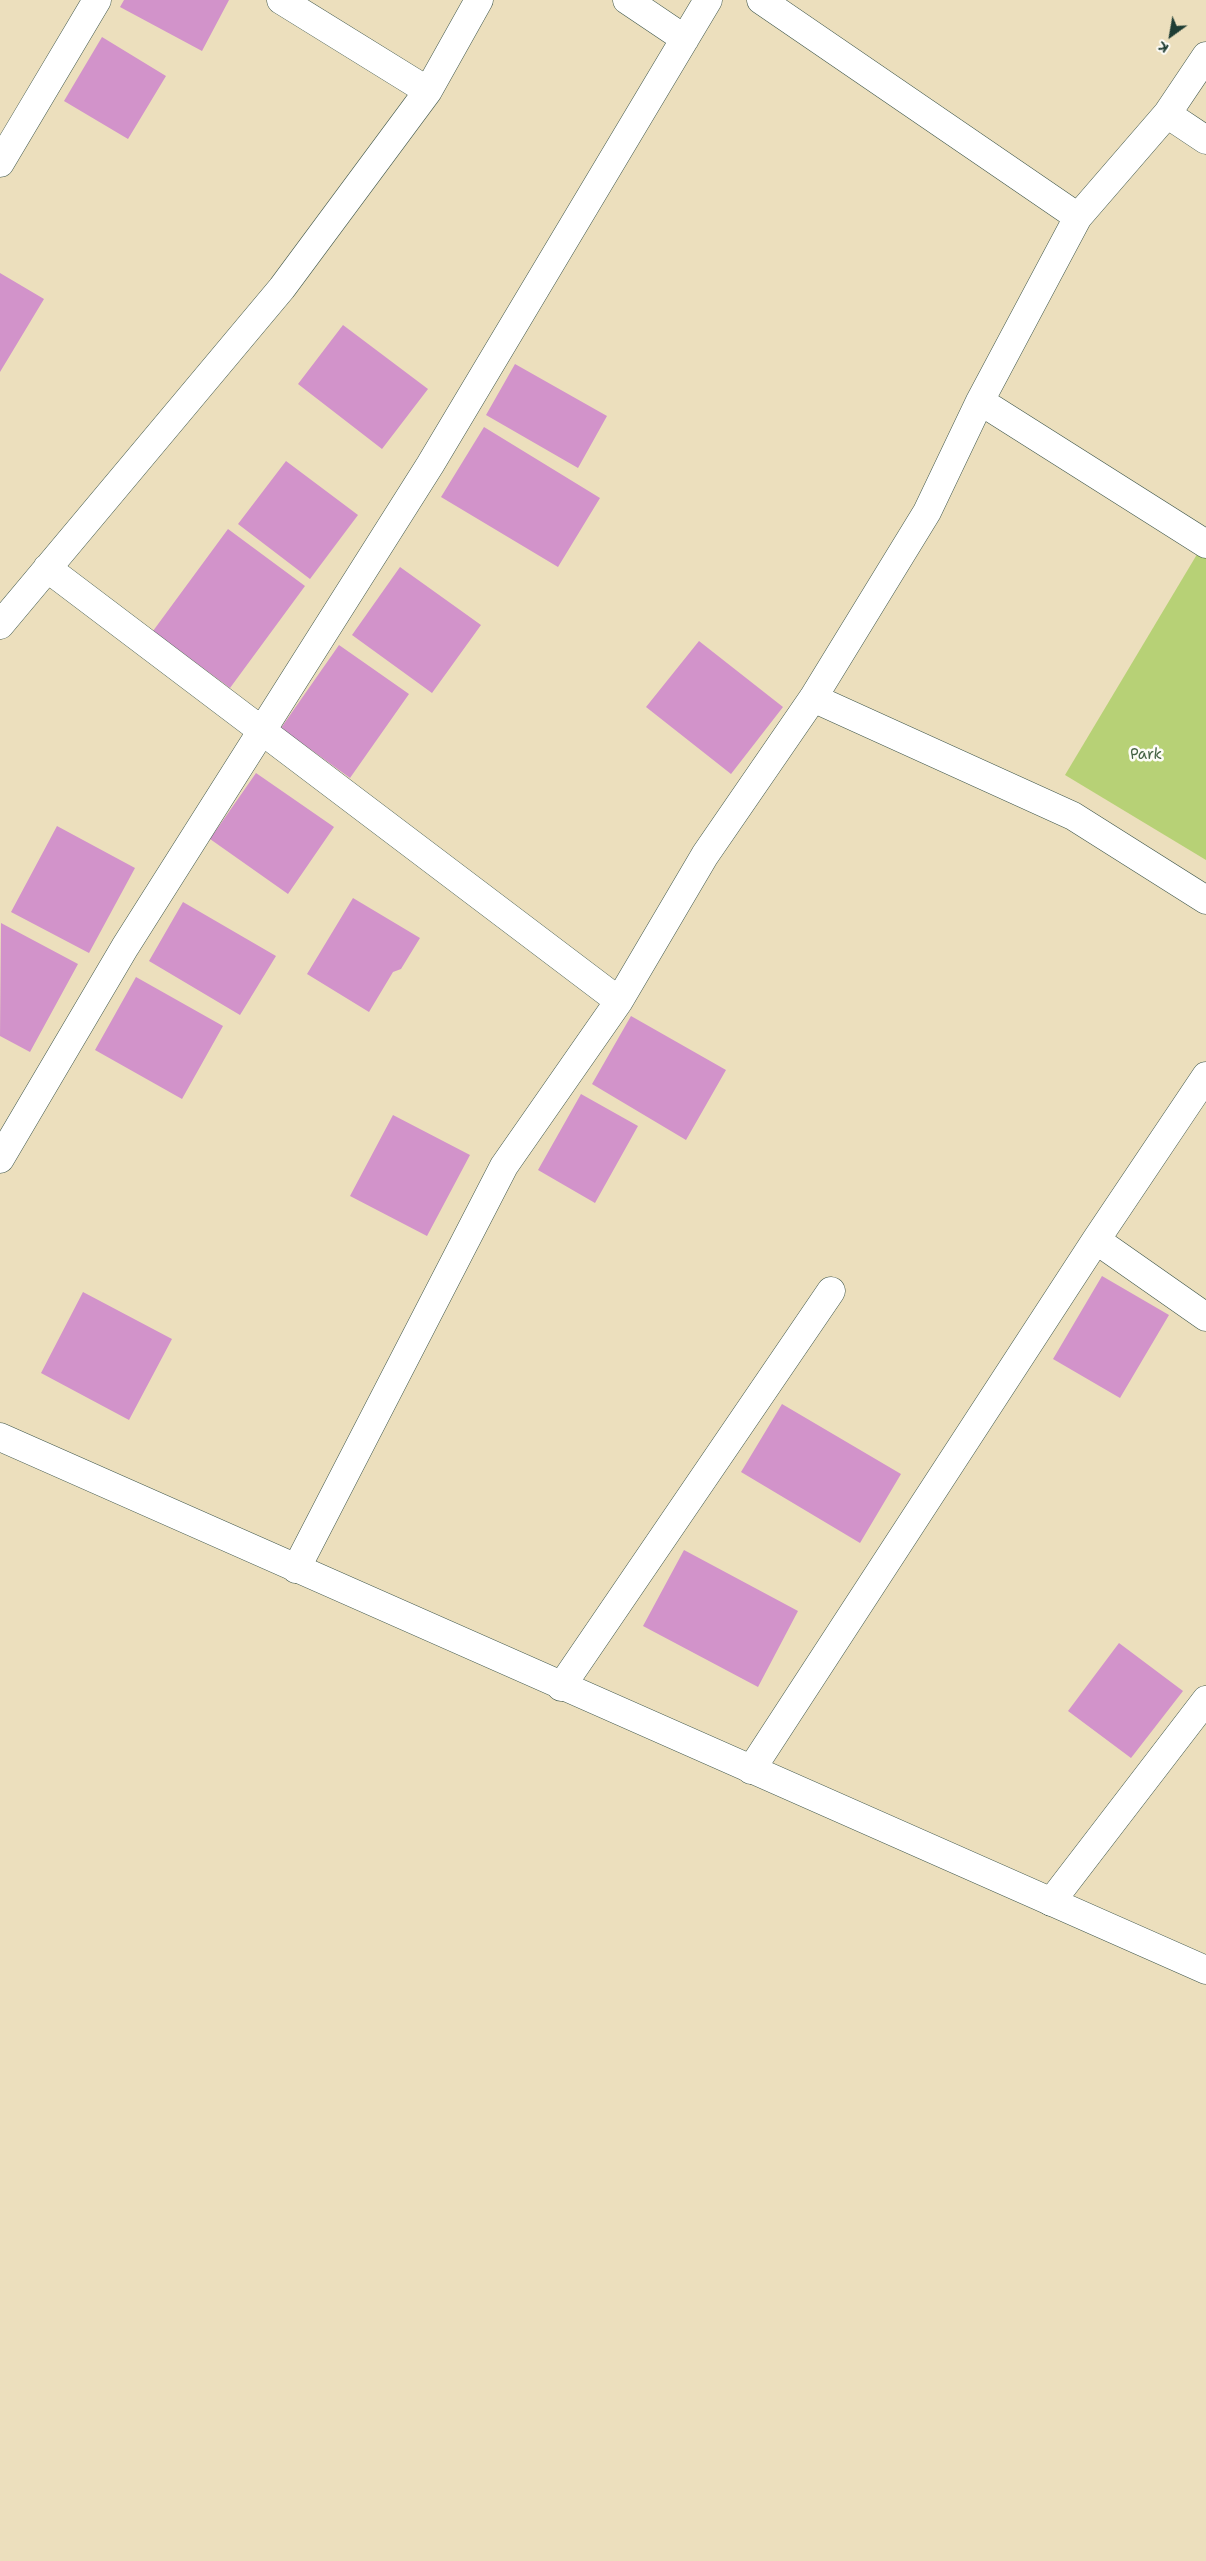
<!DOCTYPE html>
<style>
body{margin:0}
#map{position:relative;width:1206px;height:2561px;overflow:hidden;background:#ecdfbd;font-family:"Shantell Sans",sans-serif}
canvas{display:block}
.north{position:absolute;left:1146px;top:10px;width:50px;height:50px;-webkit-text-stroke:4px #fdfcf7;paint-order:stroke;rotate:212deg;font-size:14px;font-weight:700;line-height:20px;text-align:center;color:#1f3d34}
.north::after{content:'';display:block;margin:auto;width:18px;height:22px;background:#1f3d34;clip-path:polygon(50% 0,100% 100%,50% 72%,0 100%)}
</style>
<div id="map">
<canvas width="1206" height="2561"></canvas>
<div class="north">K</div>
</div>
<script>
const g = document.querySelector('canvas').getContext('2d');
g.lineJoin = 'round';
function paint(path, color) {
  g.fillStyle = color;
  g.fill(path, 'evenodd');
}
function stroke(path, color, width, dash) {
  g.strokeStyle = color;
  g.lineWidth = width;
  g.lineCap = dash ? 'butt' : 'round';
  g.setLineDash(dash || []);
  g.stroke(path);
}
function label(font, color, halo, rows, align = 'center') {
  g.font = font + ' "Shantell Sans",sans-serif';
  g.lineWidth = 5;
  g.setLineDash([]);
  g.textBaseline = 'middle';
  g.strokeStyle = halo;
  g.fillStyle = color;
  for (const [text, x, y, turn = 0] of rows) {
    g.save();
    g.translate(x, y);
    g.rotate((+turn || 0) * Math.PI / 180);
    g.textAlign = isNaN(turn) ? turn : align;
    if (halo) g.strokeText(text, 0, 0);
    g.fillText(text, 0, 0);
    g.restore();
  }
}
paint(new Path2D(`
 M1199,551L1206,556V860L1065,775Z`), '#b7d176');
paint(new Path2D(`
 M124,0H229L202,51L120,7Z
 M102,37L166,76L128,139L64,101Z
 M0,273L44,299L0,372Z
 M343,325L428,389L382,449L298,384Z
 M515,364L607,416L578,468L486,415Z
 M484,427L600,498L558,567L441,497Z
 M286,461L358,515L310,579L238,524Z
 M228,529L305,586L230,688L153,631Z
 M400,567L481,625L432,693L352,635Z
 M699,641L783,707L731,774L646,707Z
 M339,645L409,694L350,778L281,728Z
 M256,773L334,827L288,894L210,839Z
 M57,826L135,868L89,953L11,912Z
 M353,898L420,938L401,969L393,972L369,1012L307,974Z
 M183,902L276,956L240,1015L149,961Z
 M1,923L78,964L30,1052L0,1036Z
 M136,977L223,1026L182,1099L95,1050Z
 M631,1016L726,1070L686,1140L592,1084Z
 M581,1094L638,1126L595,1203L538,1170Z
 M393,1115L470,1155L427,1236L350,1196Z
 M1102,1276L1169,1315L1120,1398L1053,1359Z
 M83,1292L172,1339L129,1420L41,1373Z
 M782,1404L901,1474L860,1543L741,1472Z
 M684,1550L798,1611L758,1687L643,1626Z
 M1119,1643L1183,1691L1131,1758L1068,1711Z`), '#d293ca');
const minor = new Path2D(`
 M281,0L428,91
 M627,0L685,39
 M761,0L1078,217
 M1167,114L1206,140
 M0,163L97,0
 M980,401L1206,544
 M47,568L619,1001
 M0,625L282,288L428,91L479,0
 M813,698L1073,816L1206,900
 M0,1159L125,947L430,465L708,0
 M1096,1240L1206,1317
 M296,1569L504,1166L619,1001L705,855L813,698L927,512L980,401L1078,217L1167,114L1206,56
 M561,1687L831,1291
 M751,1770L1096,1240L1206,1076
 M1051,1902L1206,1700`);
const tertiary = new Path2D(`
 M0,1437L1206,1970`);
stroke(minor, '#3e5549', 29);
stroke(tertiary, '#3e5549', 29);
stroke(minor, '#fff', 28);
stroke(tertiary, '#fff', 28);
label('15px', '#456244', '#fdfcf7', [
 ["Park",1146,755]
]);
</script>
